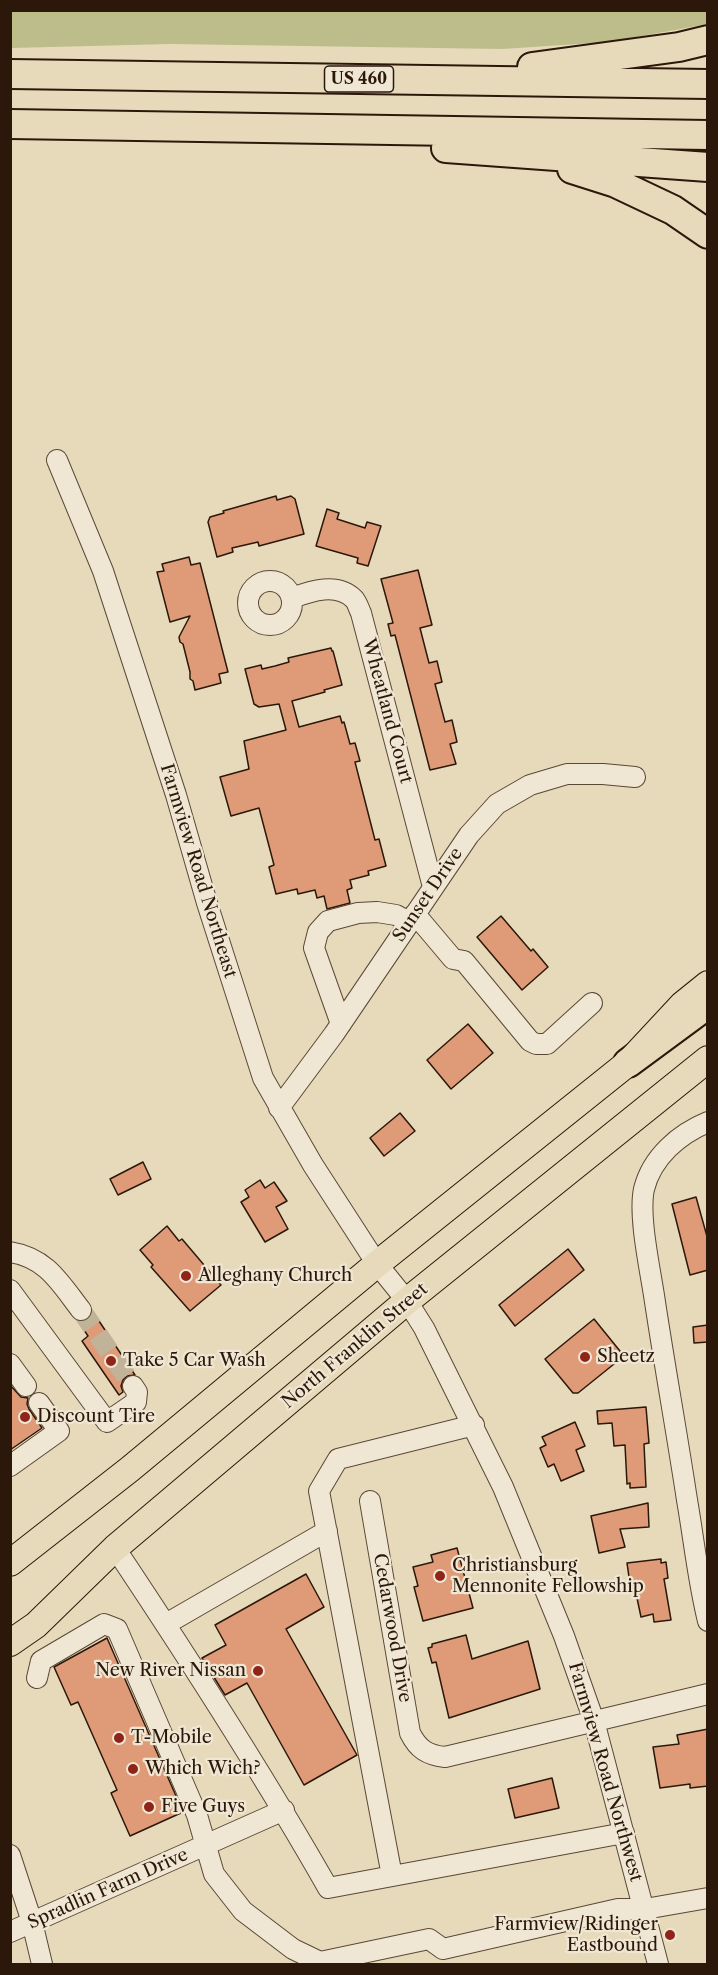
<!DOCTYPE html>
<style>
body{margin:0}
#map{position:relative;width:718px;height:1975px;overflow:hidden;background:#e7dabb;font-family:"Libre Caslon Text",serif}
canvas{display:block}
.frame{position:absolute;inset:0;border:12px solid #2b180a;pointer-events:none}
</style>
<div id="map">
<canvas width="718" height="1975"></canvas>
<div class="frame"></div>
</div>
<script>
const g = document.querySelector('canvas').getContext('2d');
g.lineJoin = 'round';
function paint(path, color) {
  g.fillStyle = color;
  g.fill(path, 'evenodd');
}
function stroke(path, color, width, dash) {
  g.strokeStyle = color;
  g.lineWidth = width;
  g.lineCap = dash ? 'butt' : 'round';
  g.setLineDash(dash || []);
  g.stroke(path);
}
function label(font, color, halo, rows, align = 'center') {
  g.font = font + ' "Libre Caslon Text",serif';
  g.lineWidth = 4.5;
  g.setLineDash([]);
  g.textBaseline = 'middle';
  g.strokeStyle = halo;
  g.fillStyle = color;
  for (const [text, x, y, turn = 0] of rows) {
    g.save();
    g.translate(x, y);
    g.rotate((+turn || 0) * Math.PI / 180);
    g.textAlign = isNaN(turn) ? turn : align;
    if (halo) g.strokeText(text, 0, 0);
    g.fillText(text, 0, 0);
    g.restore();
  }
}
paint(new Path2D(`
 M11,10H707L708,24L609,42L502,49L170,44L11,48Z`), '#bdbd8b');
const building = new Path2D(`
 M276,496L277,500L291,496L295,499L304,534L259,546L258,542L232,548L233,552L217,557L208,522L210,517L224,513L223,511Z
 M327,509L339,513L337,519L365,528L367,522L381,526L368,566L357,563L358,558L316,546Z
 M189,557L191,565L200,563L228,672L219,674L221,683L195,690L193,681L190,679V672L183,644L180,642L179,637L190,616L170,622L157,572L164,571L162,564Z
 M418,570L432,625L420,628L429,663L437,661L442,682L435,684L445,722L452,720L457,742L450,744L456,764L430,770L395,635L391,636L388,624L393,623L381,579Z
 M331,648L332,651H333L342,685L324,690L325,692L292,701L299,727L340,716L342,723L344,722L350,744L355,743L360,761L355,762L375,840L379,839L386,866L368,871L369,875L350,880L352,888L347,890L350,903L327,909L324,896L317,898L315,890L298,894L297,889L276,894L269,867L274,865L259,808L231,816L220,777L249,769L244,741L286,730L279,704L259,707L254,704L245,669L261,665L262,669L275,666L289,662L288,658Z
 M501,916L531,951L533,949L548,967L522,990L477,937Z
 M468,1024L493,1053L451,1089L427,1060Z
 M400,1113L415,1131L384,1156L370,1138Z
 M143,1162L151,1179L118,1195L110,1179Z
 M260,1180L265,1188L274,1182L287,1201L276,1207L288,1229L265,1242L241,1202L249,1197L245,1190Z
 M696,1197L708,1240V1270L690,1275L672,1204Z
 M167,1226L179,1241L182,1239L221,1285L190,1311L151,1267L153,1265L140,1250Z
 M568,1249L584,1270L515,1326L499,1305Z
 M93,1312L135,1375L127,1376L123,1380L121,1386L123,1392L119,1395L82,1341L88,1336L78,1321L88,1320Z
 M594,1319L624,1356L578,1393H573L545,1359Z
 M708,1325V1342L694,1343L693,1327Z
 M10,1385L21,1397L28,1398L27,1404L29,1409L42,1428L10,1450Z
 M646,1407L649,1443L644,1444L646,1487L630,1488V1483L627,1484L625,1445L614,1446L612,1423L598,1424L597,1411Z
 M575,1422L585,1446L576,1450L584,1471L561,1481L554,1464L548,1467L540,1448L546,1445L542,1437Z
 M648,1503L649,1527L620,1529L625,1547L599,1553L591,1516Z
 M457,1548L473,1608L423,1621L414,1587L418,1586L413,1567L433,1562L431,1555Z
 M661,1559V1563L666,1562L668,1578L664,1579L671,1620L654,1622L653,1614L641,1617L634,1584H630L627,1563Z
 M306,1574L324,1607L286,1629L357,1755L304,1785L247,1683L225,1695L202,1658L226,1645L215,1625Z
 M466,1635L472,1659L528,1641L540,1689L449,1718L436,1662L432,1663L428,1648L432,1647V1644Z
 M107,1638L183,1812L130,1836L111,1793L117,1790L78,1702L71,1705L54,1667Z
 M708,1729V1786L690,1788V1784L660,1788L653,1747L679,1744L677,1735Z
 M552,1778L559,1808L515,1818L508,1789Z`);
paint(building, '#df9a78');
stroke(building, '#2b180a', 1.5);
stroke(new Path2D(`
 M81,1310L133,1386`), '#c1b398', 20, [20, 10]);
const minor = new Path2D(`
 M57,460L103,571L176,795L207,903L263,1078L313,1165L377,1264L407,1301L424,1328L503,1487L564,1636L594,1721L658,1964
 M248 603a22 22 0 1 1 44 0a22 22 0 1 1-44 0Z
 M292,598C311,591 337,582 354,599C357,602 359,609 361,613L433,887
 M415,914L453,959L464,961L530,1041L536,1044H547L592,1003
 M341,1024L314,948L318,932L328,921L358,913L377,912L396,915L409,922
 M279,1108L334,1034L469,835L497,804L530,785L567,774H603L635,777
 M708,1122C679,1134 652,1157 644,1189C638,1217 651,1273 655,1302C665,1368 677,1434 687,1500C694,1540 698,1581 708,1621
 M10,1252C47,1258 60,1283 81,1310
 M10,1290L107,1422L136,1402L137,1392L133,1386
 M10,1364L26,1386
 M10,1466L59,1431L39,1403
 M370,1501L410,1733C418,1749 427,1755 445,1757L708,1694
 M115,1548C189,1659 262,1772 328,1888L624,1833
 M166,1624L327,1531
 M37,1678L41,1661L104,1624L117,1629L197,1815L214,1874L243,1911L293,1949L320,1962L429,1939L443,1949L618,1909H645L708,1898
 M10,1855L32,1922L42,1964
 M392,1876L319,1491L338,1459L474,1425
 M10,1932L284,1810`);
const major = new Path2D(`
 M10,1563L130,1469L377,1264L628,1063L682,1005L708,984
 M10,1643L36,1625L115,1548L407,1301L708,1059`);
const highway = new Path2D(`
 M532,67L679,47L708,40
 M10,74L708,84
 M10,124L708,135
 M446,148L708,167
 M572,169L616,183L673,210L708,234
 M628,1063L708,1004`);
stroke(minor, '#5a4836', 22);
stroke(major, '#2b180a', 28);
stroke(highway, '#2b180a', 32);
stroke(minor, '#efe7d3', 20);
stroke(major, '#e7dabb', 26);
stroke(highway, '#e7dabb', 28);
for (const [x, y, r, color] of [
 [186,1276,6,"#8f2418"],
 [585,1357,6,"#8f2418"],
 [111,1361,6,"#8f2418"],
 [25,1417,6,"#8f2418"],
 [440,1576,6,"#8f2418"],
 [258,1671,6,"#8f2418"],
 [119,1738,6,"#8f2418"],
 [133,1769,6,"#8f2418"],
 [149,1807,6,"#8f2418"],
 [670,1935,6,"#8f2418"]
]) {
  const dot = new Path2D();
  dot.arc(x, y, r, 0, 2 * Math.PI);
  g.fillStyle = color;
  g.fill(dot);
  stroke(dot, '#efe7d3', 2);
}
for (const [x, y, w] of [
 [359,79,69]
]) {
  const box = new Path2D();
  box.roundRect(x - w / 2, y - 13, w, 26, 4.5);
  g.fillStyle = '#efe7d3';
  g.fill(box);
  stroke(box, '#2b180a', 1.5);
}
label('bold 16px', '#2b180a', null, [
 ["US 460",359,79]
]);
label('18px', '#2b180a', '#efe7d3', [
 ["Wheatland Court",387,711,75],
 ["Farmview Road Northeast",198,871,73],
 ["Sunset Drive",428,895,-56],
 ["North Franklin Street",355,1346,-40],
 ["Cedarwood Drive",392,1628,80],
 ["Farmview Road Northwest",605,1772,74],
 ["Spradlin Farm Drive",108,1889,-24]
]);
label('18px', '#2b180a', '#efe7d3', [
 ["Alleghany Church",198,1276],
 ["Sheetz",597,1357],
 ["Take 5 Car Wash",123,1361],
 ["Discount Tire",37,1417],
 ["Christiansburg",452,1566],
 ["Mennonite Fellowship",452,1587],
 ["New River Nissan",246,1671,"right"],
 ["T-Mobile",131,1738],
 ["Which Wich?",145,1769],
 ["Five Guys",161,1807],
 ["Farmview/Ridinger",658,1925,"right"],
 ["Eastbound",658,1946,"right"]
], 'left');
</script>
